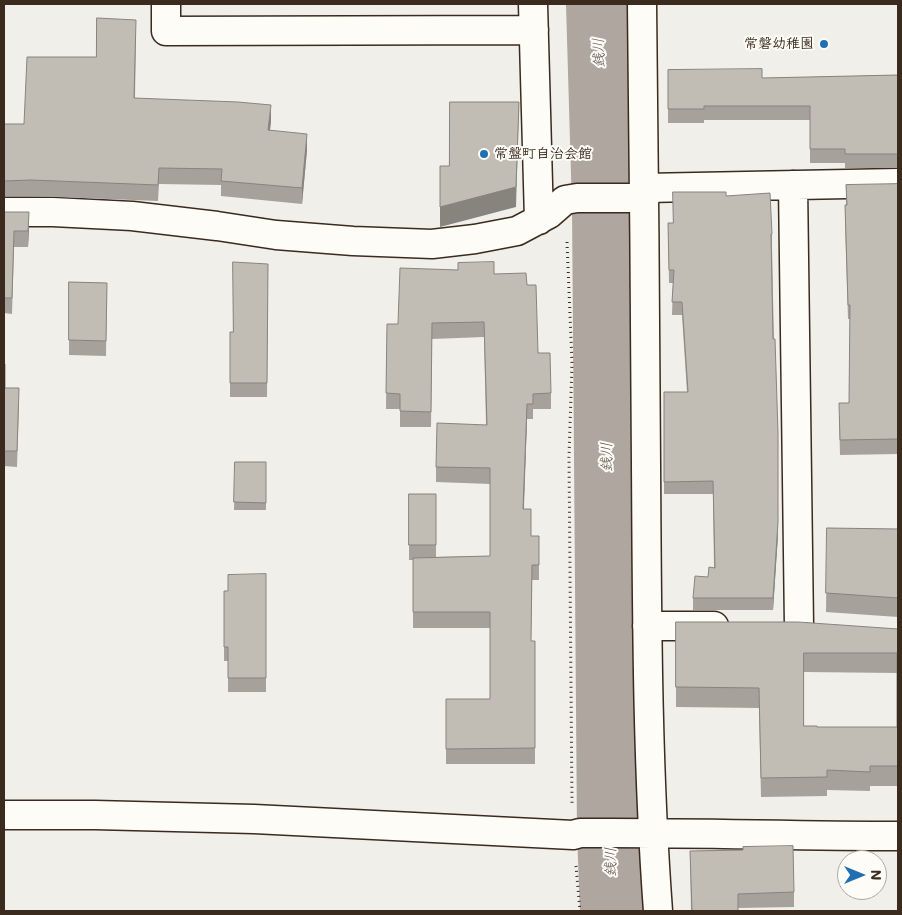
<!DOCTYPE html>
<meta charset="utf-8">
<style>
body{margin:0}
#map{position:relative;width:902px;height:915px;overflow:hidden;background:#f1efea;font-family:Mali,sans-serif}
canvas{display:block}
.frame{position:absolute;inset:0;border:5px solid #3b2a1e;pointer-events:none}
.north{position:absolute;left:837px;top:850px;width:50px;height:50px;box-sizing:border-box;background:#fdfcf7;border:1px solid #afa8a0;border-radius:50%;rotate:90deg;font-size:14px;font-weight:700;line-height:20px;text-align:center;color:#3b2a1e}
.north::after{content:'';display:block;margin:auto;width:18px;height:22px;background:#1f6fb2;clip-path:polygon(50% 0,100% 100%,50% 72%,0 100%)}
</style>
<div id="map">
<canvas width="902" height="915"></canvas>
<div class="frame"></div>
<div class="north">N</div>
</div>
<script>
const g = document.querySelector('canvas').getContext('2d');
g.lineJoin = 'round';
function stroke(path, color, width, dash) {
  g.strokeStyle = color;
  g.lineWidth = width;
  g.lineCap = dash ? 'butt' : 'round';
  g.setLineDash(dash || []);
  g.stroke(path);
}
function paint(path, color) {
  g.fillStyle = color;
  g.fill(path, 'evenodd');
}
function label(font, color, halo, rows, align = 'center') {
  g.font = font + ' Mali,"Klee One",sans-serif';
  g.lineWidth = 4;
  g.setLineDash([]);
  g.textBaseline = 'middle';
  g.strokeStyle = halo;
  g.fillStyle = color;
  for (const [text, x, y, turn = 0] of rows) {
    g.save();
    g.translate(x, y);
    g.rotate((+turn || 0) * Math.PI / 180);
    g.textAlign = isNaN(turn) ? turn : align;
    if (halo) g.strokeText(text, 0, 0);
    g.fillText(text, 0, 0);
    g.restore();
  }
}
stroke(new Path2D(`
 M598,4L604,208L609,833L612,911`), '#aea69f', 64);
const minor = new Path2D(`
 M166,4V31L534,30
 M533,4L539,220
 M642,4C644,157 645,311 646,464C647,613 647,763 658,911
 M793,185L799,626
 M645,188L898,183
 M4,212H53L132,216L217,226L276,235L353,241L432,244L475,239L517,231L549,214L565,200L577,198H645
 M647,626H714
 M4,815H95L254,819L573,835L580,833C686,832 792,836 898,836`);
stroke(minor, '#3b2a1e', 31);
stroke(new Path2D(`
 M567,242L572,363L569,457L572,803
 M576,866L580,911`), '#3b2a1e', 3, [1, 4]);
stroke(minor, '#fdfcf7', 28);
paint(new Path2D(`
 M136,35L135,98L271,121L270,130L307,150L302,204L221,196V185L159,184L158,201L31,196H4V124H24L96,57Z
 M668,70L762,78L898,75V168H845V163H810V120H704V123H668Z
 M898,184V454L840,455L839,417L849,403L850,319H848L845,220V205H846V185Z
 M4,212L29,228L28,247H14L12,314L4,313Z
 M668,223L772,234V247L778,535L773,610H693V598L714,568L713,494H664V392H687L682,315H672L673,283H669Z
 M268,264L267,397H230V332H233Z
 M494,274L527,285L538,353L551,393V409H533V419H527L524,509L531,536H539V580H532L531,641H535V764H446V699H490V628H413V560H409V494H436V557L490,556V484L436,482V467L486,425L484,337L432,339L431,427H400V409H386L387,324H398Z
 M69,282L107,283L106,356L69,355Z
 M4,364L5,388L19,404L17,467L4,466Z
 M235,462H266V510H234Z
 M827,528L898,529V617L826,612Z
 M266,574V692H228V661H224V591H228Z
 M676,622L898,629V786H870V791L827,790V796L761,797L759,708L676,707ZM804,672L897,673V727H817L804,726Z
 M743,850L794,892V907L738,908V911H691L690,851Z`), '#a6a29b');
paint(new Path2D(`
 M519,102L516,207L440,227V207Z
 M271,105V121L268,146V130Z
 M307,134V150L302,204V188Z
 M29,212V228L28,247V231Z
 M527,404V419L523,525V509Z
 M778,522V535L773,610V598Z`), '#87847e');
const building = new Path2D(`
 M97,18L136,20L134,98L238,102L271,105L268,130L307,134L302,188L221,181L222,169L159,168L158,185L31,180L4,181V124H24L27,57H96Z
 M762,69V78L898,75V154H845V149H810V106H704V109H668V70Z
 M450,102H519L516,187L440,207V166H449Z
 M898,184V439L840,440L839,403H849L850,305H848L845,205H847L846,185Z
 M673,192H726V196L770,193L772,234H771L773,339H775L778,433V522L773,598H693L695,576L708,577L709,567L715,568L713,481L664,482V392H688L682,302H672L674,270H669L668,223H673Z
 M4,212H29L28,231H14L12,298H4Z
 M233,262L268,264L267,383H230V332H233Z
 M494,262V274L526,273L527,285H536L538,353H550L551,393L533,394V404H527L523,509H531V536H539V565H532L531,641H535V748L446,749V699H490V612H413V558L490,556V468L436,467L437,423L487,425L484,322L432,323L431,412L400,411V394L386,393L387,324H398L400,268L458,270V263Z
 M69,282L107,283L106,341L69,340Z
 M4,364H5V388H19L17,451H4Z
 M235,462H266V503L234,502Z
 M409,494H436V545H409Z
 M827,528L898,529V598L826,593Z
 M266,574V678H228V647H224V591H228V575Z
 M676,622H798L898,629V766H870V772L827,770V777L761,778L759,688L676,687ZM804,653H897V727H817V726H804Z
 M793,846L794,892L738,894V911H692L690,851L743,850V847Z`);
paint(building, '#c1bcb4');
stroke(building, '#87847e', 1);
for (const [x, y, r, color] of [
 [824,44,5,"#1f6fb2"],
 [484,154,5,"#1f6fb2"]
]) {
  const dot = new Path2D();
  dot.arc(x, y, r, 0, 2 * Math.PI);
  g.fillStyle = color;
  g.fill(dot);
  stroke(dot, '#fdfcf7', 2);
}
label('bold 14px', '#3b2a1e', '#fdfcf7', [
 ["常磐幼稚園",814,44],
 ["常盤町自治会館",494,154,"left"]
], 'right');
label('italic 15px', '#63554b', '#fdfcf7', [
 ["銭川",599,53,-92],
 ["銭川",607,457,-91],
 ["銭川",611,862,-91]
]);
</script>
